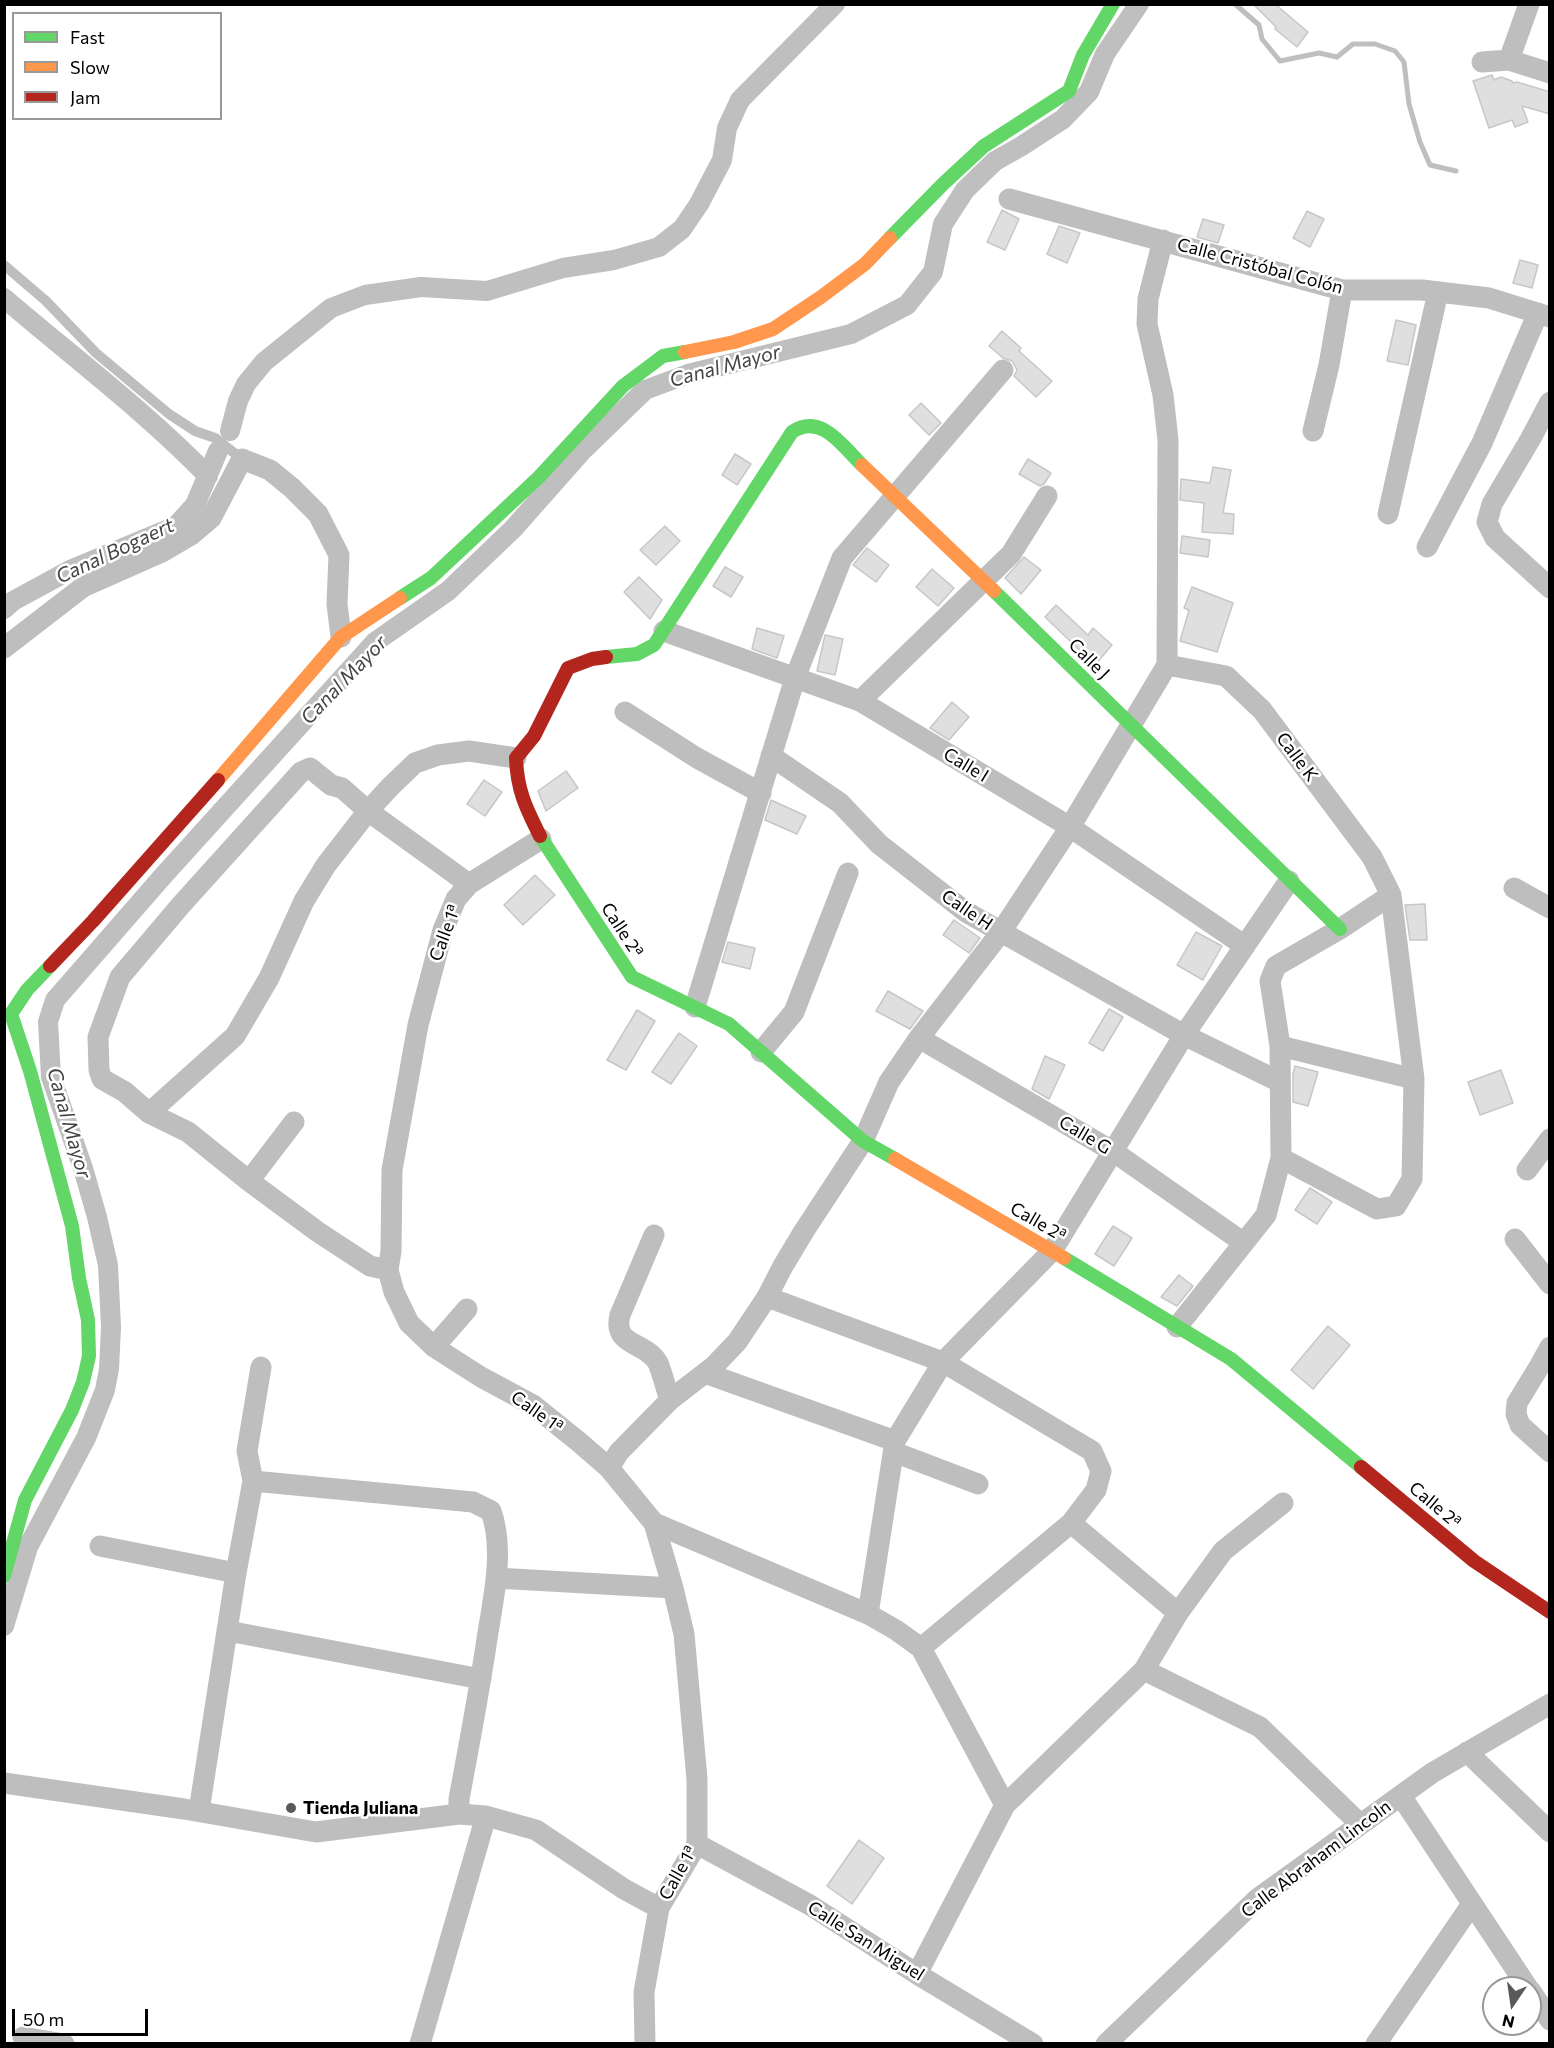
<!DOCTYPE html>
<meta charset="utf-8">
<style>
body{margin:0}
#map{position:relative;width:1554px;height:2048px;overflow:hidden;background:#fff;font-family:Commissioner,sans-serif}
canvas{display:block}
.frame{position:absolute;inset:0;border:6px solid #000;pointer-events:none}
.legend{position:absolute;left:12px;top:12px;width:210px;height:108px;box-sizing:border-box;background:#fff;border:2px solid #999;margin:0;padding:8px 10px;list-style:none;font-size:18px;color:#000}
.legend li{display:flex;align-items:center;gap:12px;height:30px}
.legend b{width:30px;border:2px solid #999}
.north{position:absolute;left:1482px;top:1976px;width:60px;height:60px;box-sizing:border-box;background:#fff;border:2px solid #999;border-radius:50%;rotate:193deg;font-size:16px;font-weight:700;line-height:24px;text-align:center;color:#000}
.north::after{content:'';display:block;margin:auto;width:21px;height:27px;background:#595959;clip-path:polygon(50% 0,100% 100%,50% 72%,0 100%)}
.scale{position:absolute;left:12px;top:2009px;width:136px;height:27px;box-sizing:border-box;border:3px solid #000;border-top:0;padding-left:8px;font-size:18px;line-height:21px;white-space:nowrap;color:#000;-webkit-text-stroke:4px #fff;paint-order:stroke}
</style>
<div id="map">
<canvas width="1554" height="2048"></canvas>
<div class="frame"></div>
<ul class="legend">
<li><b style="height:8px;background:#63d668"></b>Fast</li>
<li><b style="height:8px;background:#ff974d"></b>Slow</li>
<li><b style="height:8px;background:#b3261e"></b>Jam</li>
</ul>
<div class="north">N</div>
<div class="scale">50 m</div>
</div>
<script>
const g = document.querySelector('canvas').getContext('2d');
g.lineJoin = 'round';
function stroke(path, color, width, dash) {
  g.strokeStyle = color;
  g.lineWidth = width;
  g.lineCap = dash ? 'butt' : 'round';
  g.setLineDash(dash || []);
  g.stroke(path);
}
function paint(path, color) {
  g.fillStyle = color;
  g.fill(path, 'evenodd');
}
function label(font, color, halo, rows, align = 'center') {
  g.font = font + ' Commissioner,sans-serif';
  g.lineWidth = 5;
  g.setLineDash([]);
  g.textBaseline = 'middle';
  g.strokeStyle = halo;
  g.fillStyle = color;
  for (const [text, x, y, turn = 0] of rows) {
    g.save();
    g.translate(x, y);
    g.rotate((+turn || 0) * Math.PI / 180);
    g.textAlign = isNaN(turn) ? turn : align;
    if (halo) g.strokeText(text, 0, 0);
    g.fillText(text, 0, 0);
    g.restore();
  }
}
stroke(new Path2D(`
 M1235,4L1259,25L1262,39L1280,61L1319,53L1337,57L1353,44H1375L1395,51L1404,62L1409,104L1420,142L1430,165L1456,171`), '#bfbfbf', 5);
stroke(new Path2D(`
 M4,298C73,357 145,411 208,476
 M230,431L238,401L246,384L264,362L331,308L365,295L421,287L487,291L563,268L614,260L659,247L682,229L699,204L722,160L727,128L740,100L835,4
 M4,609L13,601L70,570L176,526L195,505L218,451
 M4,1626L28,1547L86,1438L105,1390L109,1369L111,1327L108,1265L97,1217L83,1168L51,1077L48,1022L55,1000L163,876L375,642L448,591L513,529L582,451L645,390L688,374L851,334L907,305L933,272L943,224L965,190L995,161L1020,147L1063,119L1089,92L1105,54L1139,4`), '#bfbfbf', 20);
const building = new Path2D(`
 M1253,4H1275L1308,32L1297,47L1275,29L1276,27Z
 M1492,75L1494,80L1501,77L1512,81L1513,83L1517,82L1550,92V114L1522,106L1528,122L1515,127L1512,120L1489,128L1473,81Z
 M1002,210L1019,219L1005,250L987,242Z
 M1307,211L1324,219L1310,247L1293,238Z
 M1203,219L1224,225L1218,243L1197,237Z
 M1059,226L1080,233L1067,263L1047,254Z
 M1520,260L1538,265L1532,288L1513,283Z
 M1396,320L1416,325L1408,365L1387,361Z
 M1002,331L1021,348L1019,351L1052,381L1036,397L1014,376L1017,370L1012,361L1003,358L989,346Z
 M921,403L941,423L929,435L909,415Z
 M735,454L751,464L737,485L722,475Z
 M1028,459L1051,473L1044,484L1040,486L1019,474Z
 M1213,467L1231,470L1223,513L1234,514L1233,534L1202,532L1204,503L1180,500L1181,479L1210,483Z
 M665,526L680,541L656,565L640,550Z
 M1182,536L1210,540L1208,557L1180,553Z
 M867,548L889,565L876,582L853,565Z
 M1024,557L1041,570L1021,594L1005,578Z
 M725,567L743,577L731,597L713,586Z
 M932,569L954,588L938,606L916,587Z
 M639,577L662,600L650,619L624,592Z
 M1192,587L1233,603L1217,652L1180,641L1189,610L1184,608Z
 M1056,605L1088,635L1093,628L1112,645L1095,665L1045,617Z
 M757,628L784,636L777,658L752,649Z
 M825,635L843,639L835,675L817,671Z
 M952,702L969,717L949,740L930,728Z
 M566,771L578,788L546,811L538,791Z
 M484,780L502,792L485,816L467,804Z
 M771,800L806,816L797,834L765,820Z
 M535,875L555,895L523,925L504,905Z
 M1425,904L1427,940H1410L1405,905Z
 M954,920L980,938L969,953L943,935Z
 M1196,932L1222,946L1203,980L1177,965Z
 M728,942L755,948L750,969L722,962Z
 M888,991L923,1011L910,1029L876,1011Z
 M1109,1009L1123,1017L1103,1051L1089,1043Z
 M637,1010L655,1021L626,1070L607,1060Z
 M679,1033L697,1046L671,1084L652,1072Z
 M1045,1056L1065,1065L1049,1099L1032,1089Z
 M1295,1066L1318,1072L1308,1106L1293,1102V1074Z
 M1501,1070L1513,1103L1480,1115L1468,1082Z
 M1310,1188L1332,1202L1317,1224L1295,1210Z
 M1113,1226L1132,1238L1114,1266L1095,1254Z
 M1179,1275L1193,1286L1177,1306L1161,1297Z
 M1328,1326L1350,1345L1313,1389L1291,1370Z
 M859,1840L884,1858L852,1904L827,1886Z`);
paint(building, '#dfdfdf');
stroke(building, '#c7c7c7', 1.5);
stroke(new Path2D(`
 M4,265L46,301L96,353L169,414L195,431L215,438L242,459`), '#bebebe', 10);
stroke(new Path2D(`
 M1509,60L1529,4
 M1482,62L1509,60L1550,73
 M1009,199L1342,290H1422L1489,298L1550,317
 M1550,402L1531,438L1492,504L1487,522L1495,538L1550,588
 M1313,431L1329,365L1342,290
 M1388,514L1438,292
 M1427,547L1482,443L1538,313
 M664,631L860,701L1070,827L1245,946
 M4,648L83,587L162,552L191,535L211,518L242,459L270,470L292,488L318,514L339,555L337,604L341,637
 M1167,665L1226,676L1262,710L1372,857L1391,895L1414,1079L1412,1179L1396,1206L1377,1209L1281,1158
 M860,701L1011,554L1047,496
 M625,712L697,758L761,793
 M771,756L840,803L879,844L966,912L1184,1035L1280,1082
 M541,839L469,884L456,899L443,930L418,1025L392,1170L391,1251L388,1270L394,1292L409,1323L434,1347L481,1377L533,1405L579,1442L609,1468L654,1523L673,1588L684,1634L697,1779V1844L659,1908L644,1992L645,2044
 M1514,888L1550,908
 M695,1007L795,678L842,558L1003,370
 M919,1038L1114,1152L1244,1243
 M1280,1046L1414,1079
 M761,1052L794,1012L848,873
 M149,1113L235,1036L269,978L304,901L326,865L368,811L390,787L415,763L438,755L469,751L516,758
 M1527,1170L1550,1139
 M249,1181L294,1122
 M654,1235L620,1315C612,1347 646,1341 658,1363C662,1372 666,1389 670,1400
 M1515,1239L1550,1284
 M388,1270L370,1266L318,1232L249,1181L188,1132L149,1113L125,1092L102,1079L99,1070L98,1037L120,977L181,905L301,772L310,768L331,785L342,788L368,811L469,884
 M767,1297L943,1362L1092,1451L1101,1471L1096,1490L1071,1523L921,1648
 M1177,1327L1266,1215L1281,1158L1280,1046L1270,981L1276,966L1340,929L1391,895
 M434,1347L467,1309
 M1550,1347L1539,1367L1517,1403L1516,1414L1520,1425L1550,1452
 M705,1373L895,1441
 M894,1452L978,1484
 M609,1468L619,1452L670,1400L714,1366L737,1342L767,1297L783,1266L804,1231L863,1141L889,1082L919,1038L1001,932L1070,827L1167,665L1168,440L1163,395L1147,324L1148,299L1163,240
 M253,1481L473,1502L491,1511C505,1551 493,1599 487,1639C479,1693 469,1746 459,1799V1814
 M654,1523L868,1614L896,1630L921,1648L1005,1805
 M1071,1523L1178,1613
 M100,1546L236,1573
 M496,1578L673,1588
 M868,1614L895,1441L943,1362L1052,1251L1184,1035L1289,881
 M228,1631L481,1679
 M1144,1670L1260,1727L1360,1824
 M1467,1752L1550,1832
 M4,1783L184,1809L316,1832L459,1814L486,1816L536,1830L624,1889L659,1908
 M1401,1796L1528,1988
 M199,1811L236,1573L253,1481L247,1451L261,1367
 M697,1844L810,1905L917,1974L1033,2044
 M917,1974L1005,1805L1144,1670L1178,1613L1223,1551L1283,1503
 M1530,1990L1550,2020
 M23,2037L64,2044
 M420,2044L486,1816
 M1106,2044L1257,1899L1432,1773L1550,1704
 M1376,2044L1472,1904`), '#bebebe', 21);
stroke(new Path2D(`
 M890,238L943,184L984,146L1069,91L1083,55L1113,4
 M994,591L1340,929
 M400,598L431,578L539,477L623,386L663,356L685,352
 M606,657L637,654L654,645L792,432C821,412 843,447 862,465
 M540,836L632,977L729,1024L863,1141L895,1159
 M1064,1258L1231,1359L1361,1467
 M4,1576L25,1500L72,1410L83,1382L89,1356L88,1320L79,1278L72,1226L30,1071L11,1014L27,990L50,966`), '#63d668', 14);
stroke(new Path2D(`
 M685,352L734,342L773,329L821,297L865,264L890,238
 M862,465L994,591
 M218,780L341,637L400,598
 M895,1159L1064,1258`), '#ff974d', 14);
stroke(new Path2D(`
 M540,836C526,808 517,790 516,758L534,736L568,668L592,659L606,657
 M50,966L93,921L218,780
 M1361,1467L1474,1561L1550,1612`), '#b3261e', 14);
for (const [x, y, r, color] of [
 [291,1808,6,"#595959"]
]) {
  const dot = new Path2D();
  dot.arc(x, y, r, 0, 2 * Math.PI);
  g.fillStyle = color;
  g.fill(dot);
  stroke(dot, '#fff', 2);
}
label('18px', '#000', '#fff', [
 ["Calle Cristóbal Colón",1260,266,15],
 ["Calle J",1089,659,45],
 ["Calle K",1297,757,53],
 ["Calle I",966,765,31],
 ["Calle H",967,910,34],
 ["Calle 2ª",622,930,57],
 ["Calle 1ª",445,933,-70],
 ["Calle G",1085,1135,31],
 ["Calle 2ª",1038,1222,30],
 ["Calle 1ª",537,1412,35],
 ["Calle 2ª",1435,1505,40],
 ["Calle Abraham Lincoln",1316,1859,-37],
 ["Calle 1ª",678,1873,-61],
 ["Calle San Miguel",866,1941,32]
]);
label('bold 18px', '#000', '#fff', [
 ["Tienda Juliana",303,1808]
], 'left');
label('italic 20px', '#444', '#fff', [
 ["Canal Mayor",725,366,-15],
 ["Canal Bogaert",115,551,-25],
 ["Canal Mayor",344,680,-46],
 ["Canal Mayor",69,1123,74]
]);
</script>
